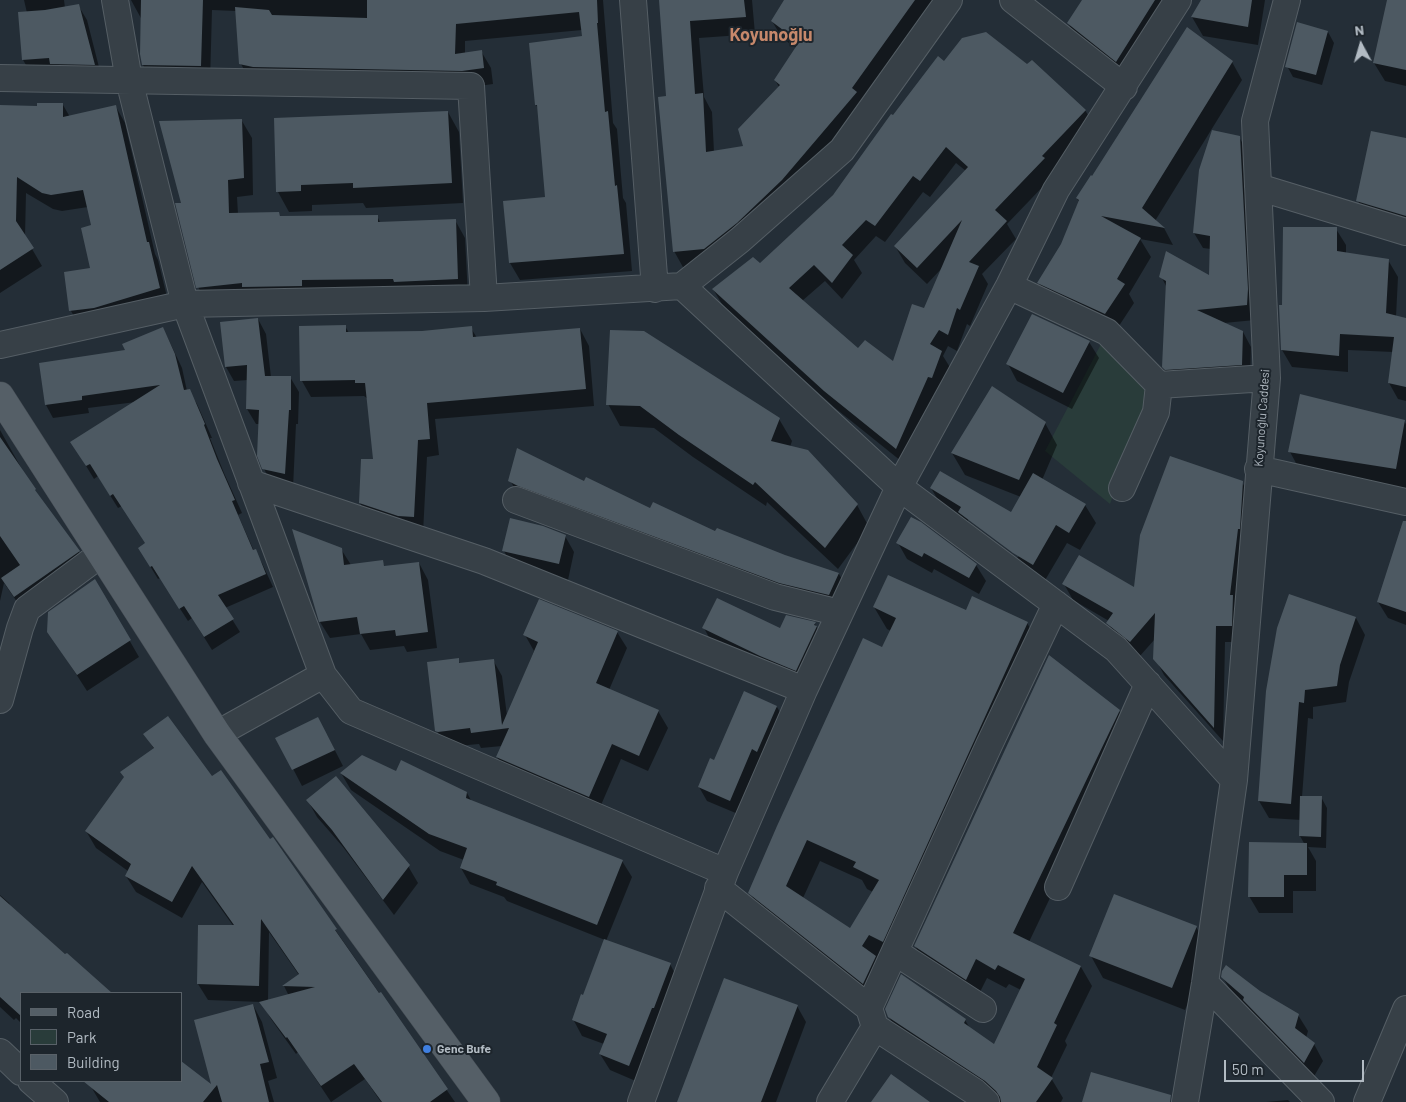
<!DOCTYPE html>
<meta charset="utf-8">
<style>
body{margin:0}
#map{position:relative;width:1406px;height:1102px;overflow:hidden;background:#242e37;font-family:Barlow,sans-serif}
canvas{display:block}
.legend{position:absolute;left:20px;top:992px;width:162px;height:90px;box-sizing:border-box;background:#1d252c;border:1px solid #596168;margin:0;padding:6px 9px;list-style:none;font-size:15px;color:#b2bbc3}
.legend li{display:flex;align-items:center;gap:10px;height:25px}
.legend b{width:25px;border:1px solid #596168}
.north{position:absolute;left:1336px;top:20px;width:50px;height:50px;-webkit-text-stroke:4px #1d252c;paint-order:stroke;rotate:354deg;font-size:14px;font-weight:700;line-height:20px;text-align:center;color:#b2bbc3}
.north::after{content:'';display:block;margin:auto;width:18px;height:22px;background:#b2bbc3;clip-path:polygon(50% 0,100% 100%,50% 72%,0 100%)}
.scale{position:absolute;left:1224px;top:1060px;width:140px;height:22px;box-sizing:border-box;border:2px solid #b2bbc3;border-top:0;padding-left:6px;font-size:15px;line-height:18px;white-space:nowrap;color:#b2bbc3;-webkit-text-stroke:4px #1d252c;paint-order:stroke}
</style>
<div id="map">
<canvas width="1406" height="1102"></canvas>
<ul class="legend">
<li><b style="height:6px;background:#555f67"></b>Road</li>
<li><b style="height:14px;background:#293c3a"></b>Park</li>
<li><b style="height:14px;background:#4d5962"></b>Building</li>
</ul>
<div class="north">N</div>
<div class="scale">50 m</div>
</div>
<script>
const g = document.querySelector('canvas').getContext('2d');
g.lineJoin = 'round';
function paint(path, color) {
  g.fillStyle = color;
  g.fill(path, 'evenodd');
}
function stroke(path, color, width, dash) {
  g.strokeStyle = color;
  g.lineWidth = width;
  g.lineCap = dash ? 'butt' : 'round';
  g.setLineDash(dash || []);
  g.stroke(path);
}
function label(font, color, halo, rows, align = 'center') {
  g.font = font + ' Barlow,sans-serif';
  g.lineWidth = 4;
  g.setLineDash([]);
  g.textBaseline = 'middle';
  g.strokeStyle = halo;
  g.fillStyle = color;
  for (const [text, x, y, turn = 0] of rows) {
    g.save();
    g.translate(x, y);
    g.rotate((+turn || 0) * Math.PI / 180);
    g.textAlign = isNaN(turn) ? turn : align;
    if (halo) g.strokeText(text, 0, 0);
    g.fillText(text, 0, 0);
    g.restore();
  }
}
paint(new Path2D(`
 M1111,325L1141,352L1148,403L1110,504L1045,451Z`), '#293c3a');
paint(new Path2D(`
 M24,0H64L65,8L78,5L87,20L102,79L32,75L23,60L19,13H27Z
 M131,0H603L613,123L617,129L623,198L626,203L632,271L520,280L510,263L504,202L547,198L539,109L536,105L583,37L582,30L465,41V54L481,51L491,68L493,84L472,87L250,81L241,64L236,11L212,10L210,83L153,82L143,65L142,20Z
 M660,0H752L755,34L699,38L704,97L712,112L714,152L745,147L779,87L775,80L796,48L782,38L772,21L785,0H940L792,197L684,269L674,251L667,97Z
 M1083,0H1179L1128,80L1080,43L1068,23Z
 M1203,0H1265L1258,45L1203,36L1192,17Z
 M1388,0H1406V86L1385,81L1374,63Z
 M1328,32L1334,43L1322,85L1293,77L1287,66Z
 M1232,62L1242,80L1155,221L1164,228L1173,245L1140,239L1151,257L1129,294L1134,303L1115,332L1049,301L1039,283L1062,245L1080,202L1077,199Z
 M944,63L1085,110L1095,127L1053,176L1007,224L1016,239L982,274L988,284L970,326L967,324L957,351L948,346L943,356L951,369L906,465L835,408L723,306L713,289L760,264L833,195L893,117ZM956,163L966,171L895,246L905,263L927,284L943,267L925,310L893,363L858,350L802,301L825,281L842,299L862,273L854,260L876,236L885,242L923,192L930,197Z
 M63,105L70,117L116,107L125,123L155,254L158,260L169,305L80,327L71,311L91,270L93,226L88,207L62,211L53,209L26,193L25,237L42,266L0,293V106L38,107Z
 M448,112L459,132L463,203L366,208L363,203L312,205V211L289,212L278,192Z
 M242,121L252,138L253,195L237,197L238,214H279L281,217L377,216L381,224L455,220L465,238L468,296L208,305L198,287L183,204Z
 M1239,137L1248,152L1255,320L1224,323L1243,332L1251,347L1250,380L1173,382L1163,367L1167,288L1161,276L1210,277L1211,249L1203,248L1194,233Z
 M1406,140V229L1366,216L1358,201Z
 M1336,229L1346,245V254L1388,260L1398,277L1396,317L1406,320V401L1398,399L1389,383L1393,352L1348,350V372L1292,367L1282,350L1284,307Z
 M258,319L266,334L271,377H290L299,392L298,424H296L293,488L272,484L264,469L259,424H256L247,409L248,380L234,381L226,367Z
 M345,326L349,333L422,332L471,328L477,338L580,329L589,346L594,406L435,419L439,455L427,457L423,533L370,520L360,503L374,461L368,399L364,396L311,397L302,381Z
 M163,328L182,368L187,391H189L197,404L212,438H210L224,473L242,513L238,515L254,551L262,563L273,587L225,608L240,632L212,650L192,618L188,621L160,578L158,579L147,561L146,544L122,506L118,508L98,476L94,479L80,456L136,402L88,408L89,413L53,418L46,405L126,351Z
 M612,331L779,419L792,441L790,447L857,505L869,527L838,569L767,502L766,506L693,457L654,428L620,426L608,404Z
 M1089,342L1099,358L1072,409L1017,381L1008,364Z
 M1404,421L1406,424V490L1302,474L1290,452Z
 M1045,423L1057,445L1042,480L1085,505L1096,523L1080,550L1067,543L1044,582L942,507L931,488L1011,514L1021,497L965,475L952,453ZM968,518L1019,556L1017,558L968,521Z
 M0,430L23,471H22L43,503L79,552L88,568L24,612L4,583L0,601Z
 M510,480L585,482L651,510L839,574L848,590L838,611L519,497Z
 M1242,482L1251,498L1240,642H1225L1223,741L1164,675L1155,658V639L1139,657L1117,639L1108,623L1109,621L1073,600L1064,584L1135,589Z
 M565,536L574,552L568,580L513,568L504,551Z
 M1406,537V625L1388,618L1378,602Z
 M898,543L976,565L986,581L979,594L934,569L932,573L907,559Z
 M341,549L351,565L382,562L385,567L419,563L428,580L437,648L407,652L404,646L370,650L361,634L330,638L320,622Z
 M95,581L139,657L87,691L49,632Z
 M1289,596L1356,618L1365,635L1349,682L1346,702L1313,707V719L1308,718L1302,797H1321L1327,808L1326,848L1308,847L1316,861V891H1293V913H1259L1249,896L1305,845L1300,836L1301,820L1269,818L1259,801Z
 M874,607L966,612L1027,623L1040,644L876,1005L762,915L750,893L891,631L887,629ZM820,861L862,880L867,889L873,892L851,930L803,898Z
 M815,624L824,640L806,687L713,645L704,628L781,630Z
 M617,632L627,648L609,690L658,711L668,728L648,771L621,759L598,812L507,773L497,757L502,746L481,748L479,744L446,747L437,731L458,660L460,664L493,660L502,676L507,716L534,651L525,635Z
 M777,707L785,721L738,814L707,801L699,787L715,761Z
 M1119,711L1130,730L1029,942L1081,967L1092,986L1065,1041L1067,1045L1051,1078L1063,1098L1061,1102H1000L900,1036L889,1017L902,976L965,1020L971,1030L994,1046L1021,990L1009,984L1006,988L987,978L977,998L926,965L915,946Z
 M145,734L212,778L270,841L272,839L455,1102H381L365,1079L331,1102L298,1052L296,1054L271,1019L261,1002L208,1000L198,984L234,927L202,882L182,918L136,892L126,876L128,871L96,848L86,831L154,749ZM269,932L299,975L284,986L289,996L268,1001Z
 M327,735L343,766L302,786L277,738Z
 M341,773H397L467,793L472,802L622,861L632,877L606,941L670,964L679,981L638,1082L610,1070L600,1054L604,1044L582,1036L573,1019L584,997L605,940L507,901L504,897L470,884L461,868L464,860L440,851L351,790Z
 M308,801L408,866L418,883L394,915L343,847L317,817Z
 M0,895L9,903L12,908L105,989L108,993H21V1023L16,1018L14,1020L0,1007Z
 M1196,927L1209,949L1185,1010L1103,978L1091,956Z
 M1222,976L1259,992L1298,1015L1308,1031L1306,1038L1314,1044L1323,1061L1313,1078L1254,1017L1248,1007L1232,993Z
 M253,1005L262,1022L277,1078L268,1081L274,1102H100L90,1085L94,1081H181L213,1088Z
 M797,1006L806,1022L776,1102H680Z
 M1288,1100L1290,1102H1266Z`), '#0007');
paint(new Path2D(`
 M141,0H203L201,66L142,65L140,54Z
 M367,0H597L598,23H597L605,112L608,111L615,186L617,185L624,254L509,263L503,201L545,197L537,105H535L529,43L582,36L579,12L456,24L455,54L482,50L484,68L462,71L253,67L239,64L235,7L269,10L272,15L367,18Z
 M659,0H744L746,17L690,21L695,94L703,93L706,152L743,146L738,129L780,85L774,80L799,42L771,21L784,0H915L852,88L857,92L782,180L737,223L704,249L673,252L658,97L666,96Z
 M1082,0H1155L1116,62L1067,23Z
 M1201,0H1252L1248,27L1191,17Z
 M1387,0H1406V70L1373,63Z
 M79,4L95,65L50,64L49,58L22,60L18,12L45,10Z
 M1297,22L1328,31L1316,75L1285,67Z
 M1187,27L1233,61L1142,208L1165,228L1101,216L1141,238L1117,279L1125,284L1105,314L1037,283L1061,244L1079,200L1076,198L1091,175L1092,176Z
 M986,32L1027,64L1032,60L1086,110L1042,156L1045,158L995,210L1007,221L969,262L979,266L960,310L957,308L948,335L939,330L930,344L942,351L932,378L928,377L896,449L824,391L712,289L753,257L760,263L833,195L891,114L893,115L938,56L944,61L962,38ZM946,147L968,167L894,246L917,268L962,220L924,308L912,304L893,361L865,340L858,348L789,288L814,265L832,283L853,255L842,245L866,220L875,226L913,176L920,181Z
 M37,103H63V117L116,105L147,242H149L160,288L94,308L69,311L64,272L90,268L81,228L91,225L83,190L51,195L42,193L17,177L16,221L34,248L0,270V105L37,106Z
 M448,111L452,183L353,188V183L301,185V191L276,192L274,118Z
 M242,119L244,178L228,180L229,213L279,212L280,216L378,215V222L456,219L458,279L394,282L393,279L302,280V286L242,287V283L196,288L175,203H181L159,121Z
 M1212,130L1240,136L1248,289L1247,305L1197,310L1243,331L1242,365L1165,370L1162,367L1166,281L1159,277L1166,251L1209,275L1210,236L1193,233L1199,170Z
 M1371,131L1406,138V216L1356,201Z
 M1283,227H1337V251L1389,259L1386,313L1406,318V387L1388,383L1394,337L1340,334L1339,356L1281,350L1279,305H1282Z
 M1032,314L1090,341L1063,393L1006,364Z
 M258,318L265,376H291V410H289L285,474L262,469L257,456L259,410L246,409L247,365L225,367L220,322Z
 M346,325V332L422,331L472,326L473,337L580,328L586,389L427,403L430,439L418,440L414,517L398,516L359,503L361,459H373L365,383H355V380L300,381L299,326Z
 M163,327L175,354L184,390L190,389L205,424L204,425L217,459L235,500L232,501L253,550L256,549L266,574L218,595L234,619L204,637L184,606L179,609L152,566L150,567L138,548L145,543L113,494L110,496L90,464L86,466L70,442L160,385L82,396V400L45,405L39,363L125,350L122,344Z
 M610,330L644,331L780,418L771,441L808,450L858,504L825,548L755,482L753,485L679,435L640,406L606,405Z
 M992,386L1046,422L1019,480L951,453Z
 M1300,394L1405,420L1396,469L1288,452Z
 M0,437L36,489L35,490L80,551L14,597L1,578L20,565L0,536Z
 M517,448L584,481L586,477L650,508L653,502L715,531L717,528L785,555L839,573L829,595L779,583L518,486L508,481Z
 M1170,456L1243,481L1240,529H1238L1230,595H1233L1232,626H1216L1214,728L1153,659L1155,613L1130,642L1106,623L1113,613L1062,584L1079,555L1134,587L1140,535Z
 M940,471L1011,512L1033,473L1086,504L1069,533L1056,525L1033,565L1013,553L958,512L961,507L930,488Z
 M911,517L921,522L977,564L969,578L924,553L922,557L896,543Z
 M510,518L543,526L566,535L559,564L502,551Z
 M1403,521H1406V612L1377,602Z
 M292,529L342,548L344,565L383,560L384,566L419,562L428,632L396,636L395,630L360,634L357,617L319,622Z
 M888,575L966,610L972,596L1028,622L883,942L869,935L862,946L876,956L863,984L748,893L777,826L863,638L882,647L896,618L873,607ZM807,840L856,862L853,867L879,880L850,928L786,886Z
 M95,579L131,640L77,675L47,632L48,612Z
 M1289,594L1356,617L1340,665L1337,686L1305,690L1304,703L1299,702L1291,804L1258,801L1266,691L1277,628Z
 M717,598L780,628L786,615L816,622L814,625L817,626L796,671L760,656L702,628Z
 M539,599L618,631L596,683L659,710L639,756L612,744L589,797L496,757L509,728L471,733L470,728L438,732L435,731L427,662L459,658V663L494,659L502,725L538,642L523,635Z
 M1049,655L1120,710L1013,933L1081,966L1054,1023L1057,1025L1037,1067L1053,1078L1036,1102H1001L1000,1097L996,1091L985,1081L888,1017L885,1009L901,974L966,1019L964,1023L994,1044L1025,979L998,965L995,970L976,959L966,980L914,946Z
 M744,691L777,706L757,752L752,749L730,801L698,787L710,758L714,760Z
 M168,716L212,776L221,770L270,839L273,837L337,929L335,930L379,993L381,992L448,1089L430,1102H382L354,1064L321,1086L287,1037L286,1038L259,1002L315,987L282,986L299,974L261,919L259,986L197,984L198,925H234L192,866L172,902L125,876L131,864L85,831L124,777L120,772L154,748L143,734Z
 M318,717L335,750L292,770L275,738Z
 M362,755L396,771L401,760L467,792L466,798L623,860L597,925L496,885L497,882L460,868L467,848L429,834L340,773Z
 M336,776L410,865L383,900L332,830L306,800Z
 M1300,796H1322L1321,837L1299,836Z
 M1249,842L1307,843V875H1284V897H1248Z
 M1114,894L1197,926L1172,988L1089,956Z
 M0,896L65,954L67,953L112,993H21V1016L0,997Z
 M604,939L671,963L654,1008H652L629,1066L599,1054L607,1034L572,1020L581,994L583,995Z
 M1226,965L1260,991L1299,1014L1295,1028L1315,1043L1304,1063L1243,1000L1244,997L1221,977L1222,971Z
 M724,978L798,1005L778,1058L761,1102H677Z
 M253,1004L269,1062L260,1064L269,1102H222L217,1085L203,1102H109L83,1081H181V1061L211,1084L194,1020Z
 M1091,1072L1171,1095L1170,1102H1082Z
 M891,1074L930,1102H871Z`), '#4d5962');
const minor = new Path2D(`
 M115,0L129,80L185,304L323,675L351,711L725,872
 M633,0L655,289
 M949,0L842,150L740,240L682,286L899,487L1116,649L1234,780
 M1013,0L1124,87
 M0,78L471,86L484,298L682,286
 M1258,187L1406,232
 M1009,286L1107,332L1159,385L1156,412L1122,488
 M0,345L185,304L484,298
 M1159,385L1267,378
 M1258,469L1406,502
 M251,483L484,561L804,690
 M516,500L775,597L840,613
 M0,700L20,628L27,609L101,554
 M217,734L323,675
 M1058,887L1148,684
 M718,888L869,1008L875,1027L975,1092L986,1102
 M895,952L983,1009
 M1205,983L1321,1102
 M869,1008L989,745L1056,604
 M0,1052L21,1072
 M31,1081L55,1102
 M641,1102L725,872L804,690L899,487L1009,286L1056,190L1178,0
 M830,1102L875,1027
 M1185,1102L1205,983L1234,780L1267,378L1255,121L1287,0
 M1367,1102L1406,1009`);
const major = new Path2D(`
 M0,396L217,734L486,1102`);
stroke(minor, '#555e65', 28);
stroke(major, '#414950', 29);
stroke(minor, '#374047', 26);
stroke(major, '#555f67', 28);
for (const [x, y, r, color] of [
 [427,1049,5,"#3f7fe0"]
]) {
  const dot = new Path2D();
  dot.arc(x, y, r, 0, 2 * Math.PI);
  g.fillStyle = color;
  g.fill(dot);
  stroke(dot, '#1d252c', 2);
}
label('12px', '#b2bbc3', '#1d252c', [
 ["Koyunoğlu Caddesi",1262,418,-86]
]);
label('bold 12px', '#b2bbc3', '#1d252c', [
 ["Genc Bufe",437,1049]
], 'left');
label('bold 18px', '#c6886b', '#1d252c', [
 ["Koyunoğlu",771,35]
]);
</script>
